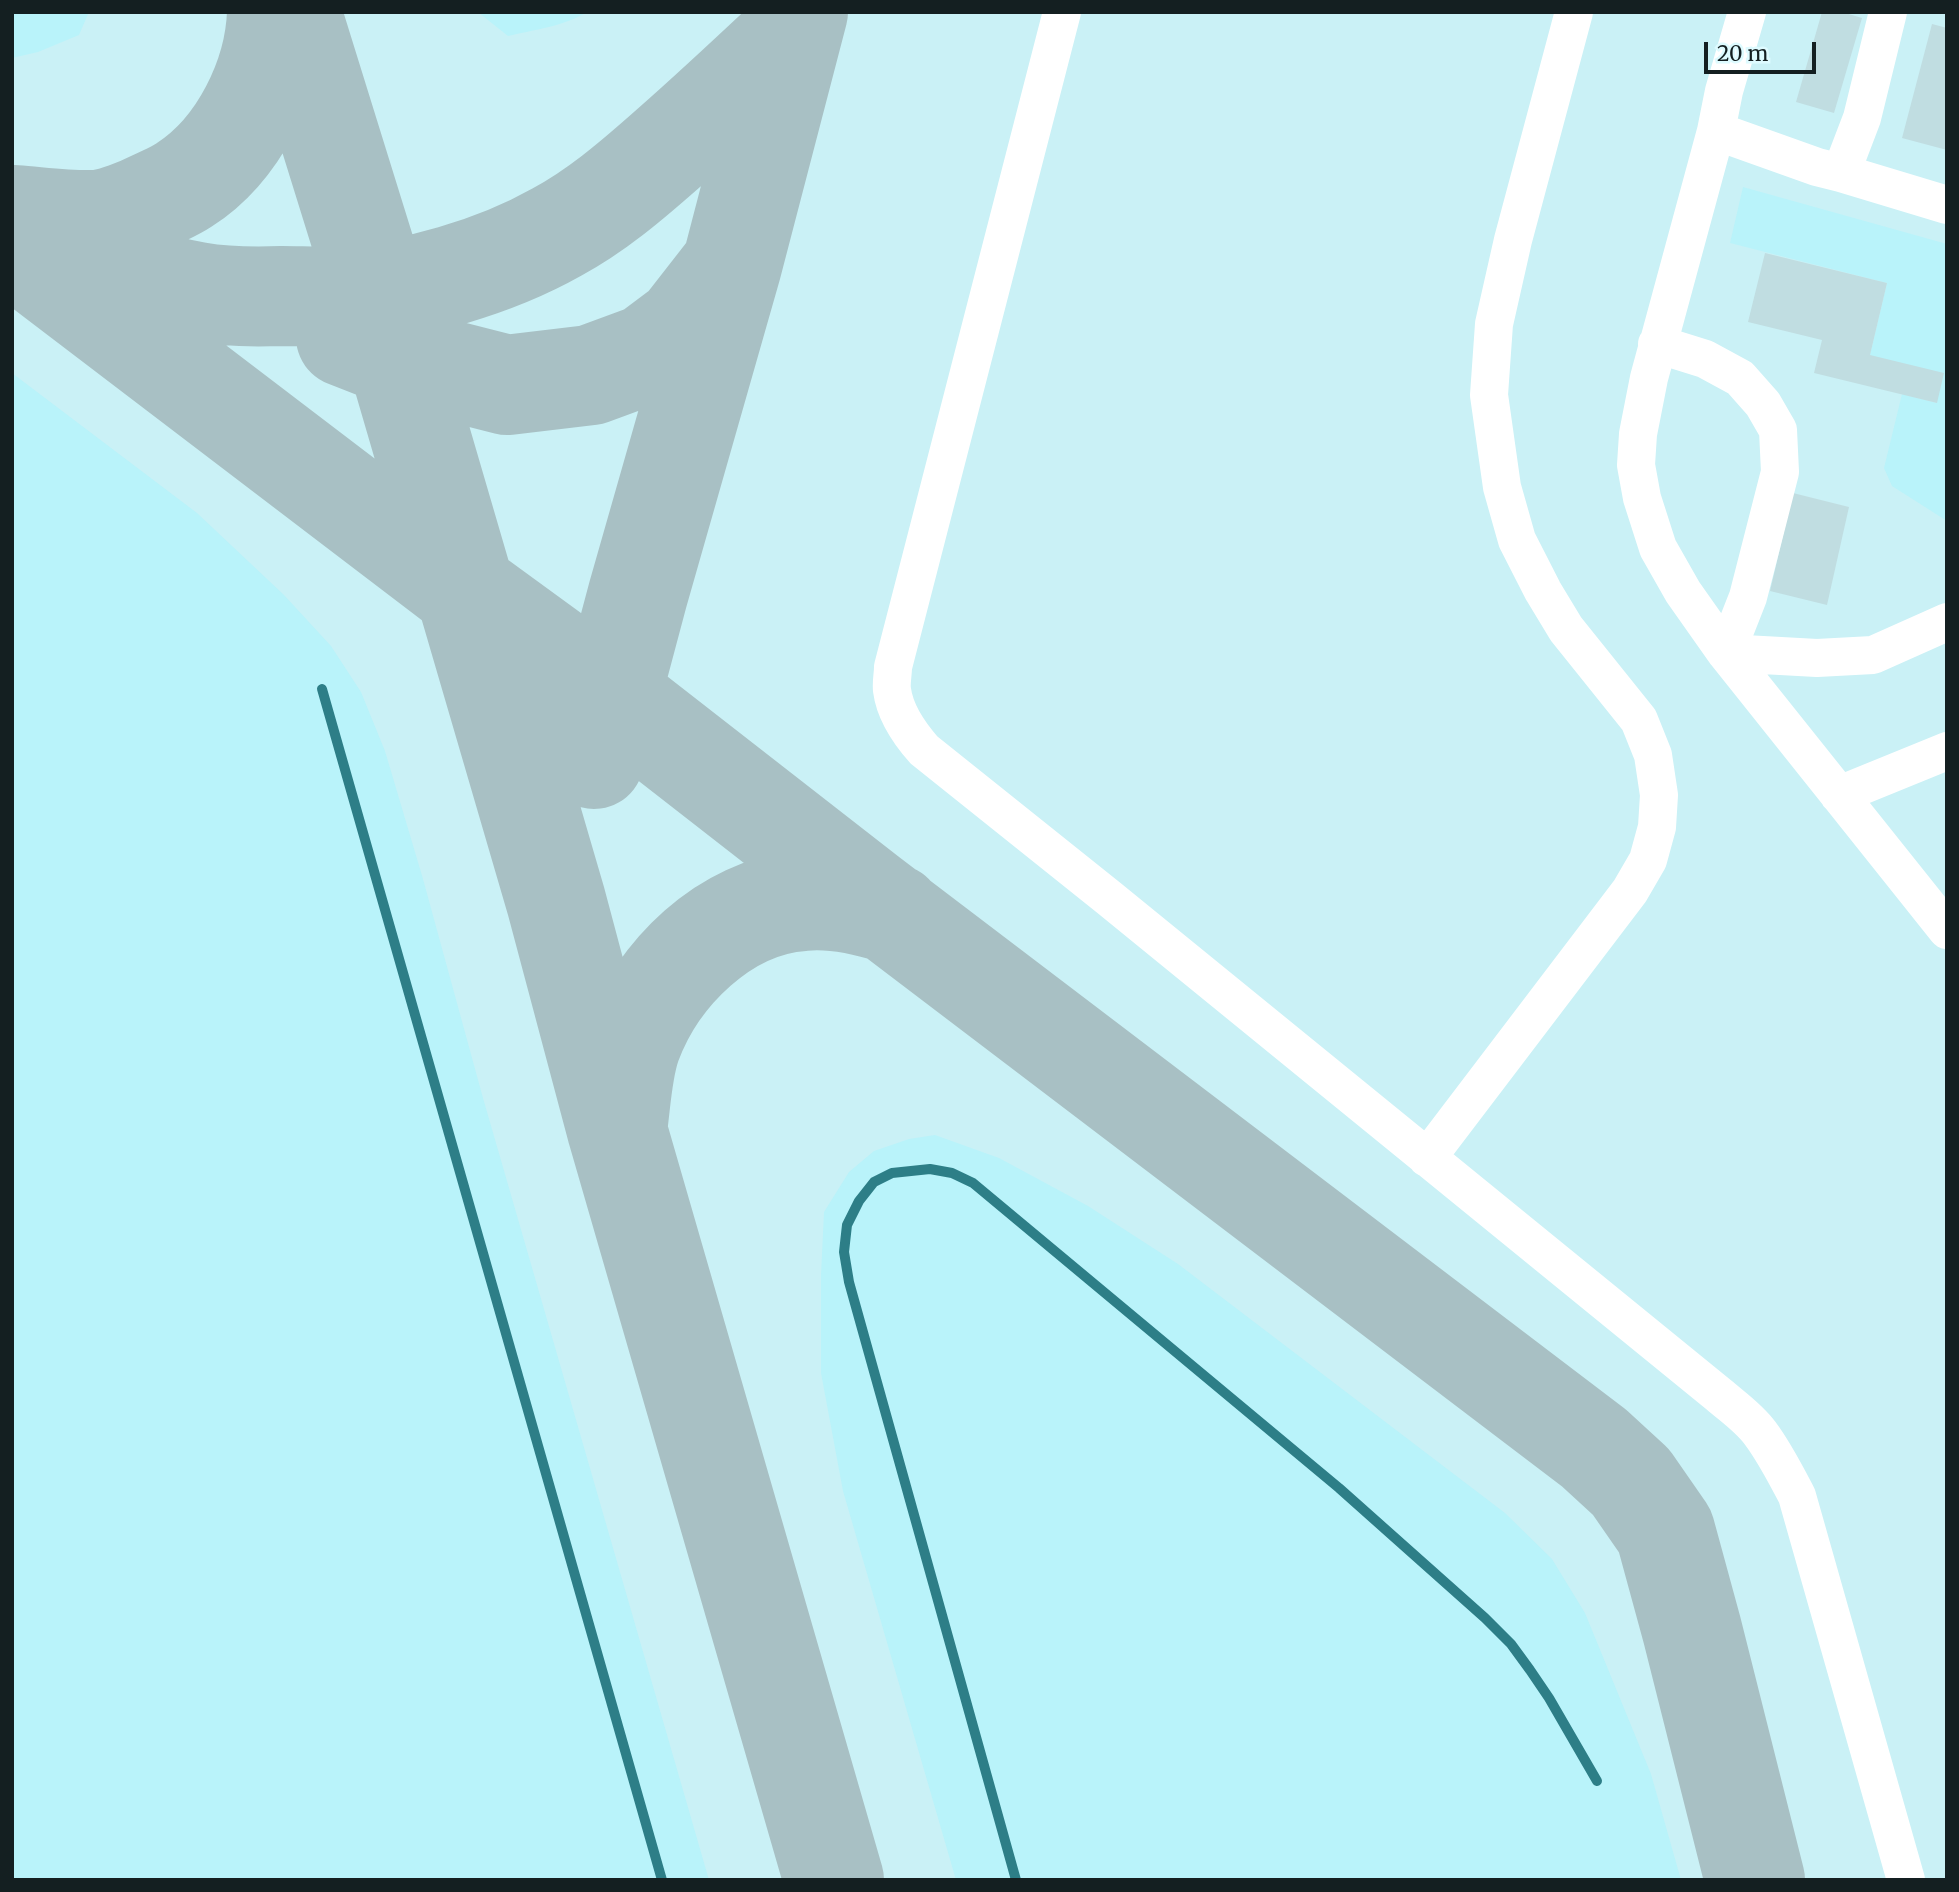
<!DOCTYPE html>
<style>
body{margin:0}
#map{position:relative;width:1959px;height:1892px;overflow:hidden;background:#defbff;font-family:Merriweather,serif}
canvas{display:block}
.frame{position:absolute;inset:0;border:14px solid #141f21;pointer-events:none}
.scale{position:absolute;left:1704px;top:42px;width:112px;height:32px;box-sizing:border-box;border:4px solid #141f21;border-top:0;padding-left:9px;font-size:21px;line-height:24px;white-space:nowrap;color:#141f21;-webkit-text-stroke:5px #defbff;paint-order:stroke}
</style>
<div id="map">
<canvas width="1959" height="1892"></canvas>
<div class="frame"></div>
<div class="scale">20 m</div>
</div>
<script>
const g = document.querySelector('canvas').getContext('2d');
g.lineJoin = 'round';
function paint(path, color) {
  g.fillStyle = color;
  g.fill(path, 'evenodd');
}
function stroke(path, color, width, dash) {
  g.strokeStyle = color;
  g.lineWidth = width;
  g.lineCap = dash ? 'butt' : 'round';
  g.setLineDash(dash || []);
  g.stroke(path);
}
paint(new Path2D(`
 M12,12H1947V1880H12Z`), '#caf1f6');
paint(new Path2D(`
 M12,12H89L79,35L38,52L12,58Z
 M478,12H587C565,26 533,30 508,36Z
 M1743,187L1947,244V521L1892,486L1884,468L1902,394L1937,403L1870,355L1887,283L1730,243Z
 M12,373L197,513L284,595L331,646L361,692L385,751L423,879L483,1098L709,1880H12Z
 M935,1135L999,1158L1088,1206L1178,1264L1505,1513L1552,1559L1585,1613L1651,1774L1681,1880H956L843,1491L821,1373V1275L824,1212L849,1172L874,1151L909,1139Z`), '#b9f3fa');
stroke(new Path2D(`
 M322,689L662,1880
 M1016,1880L849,1282L844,1252L847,1225L859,1201L874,1182L892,1173L930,1169L952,1173L973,1183L1339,1488L1485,1618L1511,1644L1530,1670L1549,1698L1597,1781`), '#2d7e87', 10);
stroke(new Path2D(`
 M291,12L378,292L556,901L617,1130L834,1880
 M15,215C41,217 69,221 95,220C113,219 139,208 155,200C165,195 175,191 184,185C239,150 275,76 277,12
 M12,245L466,591L629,710L869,897L1594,1448L1631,1482L1665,1531L1692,1630L1755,1880
 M57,247C102,267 149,284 198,292C226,297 254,297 282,296C302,296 321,297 341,296C412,291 495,267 557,232C596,211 630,182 663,153C707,115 749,75 792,35
 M346,337L397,357L507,385L591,375L648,354L684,327L730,268
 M594,759L638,594L732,265L798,12
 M617,1130C621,1102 622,1071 631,1045C657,974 725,906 803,901C833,898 864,905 893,914`), '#a8c0c4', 100);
paint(new Path2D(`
 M1822,12H1842L1862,18L1834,113L1796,102Z
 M1932,24L1947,28V150L1902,138Z
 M1765,253L1887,283L1870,355L1944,373L1937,403L1814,373L1822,340L1748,322Z
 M1793,493L1849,507L1827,605L1770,591Z`), '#c0dde1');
stroke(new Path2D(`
 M1062,12L893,667C893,674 891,683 892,690C895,713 909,733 924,750L1109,898L1719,1395C1733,1407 1749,1418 1760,1433C1775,1453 1786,1475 1797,1496L1906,1880
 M1747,12L1724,91L1716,131L1649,378L1638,434L1636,465L1642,498L1658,548L1683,592L1726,653L1947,930
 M1716,131L1817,167L1841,173L1947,205
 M1841,173L1862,118L1888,12
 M1657,344L1705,359L1740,378L1763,404L1778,430L1780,472L1748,597L1726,653L1817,658L1873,655L1947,622
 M1839,795L1947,751
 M1427,1158L1630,891L1648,860L1657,827L1659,795L1653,755L1639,720L1566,629L1543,591L1517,540L1502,487L1489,395L1494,324L1513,240L1574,12`), '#fff', 38);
</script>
